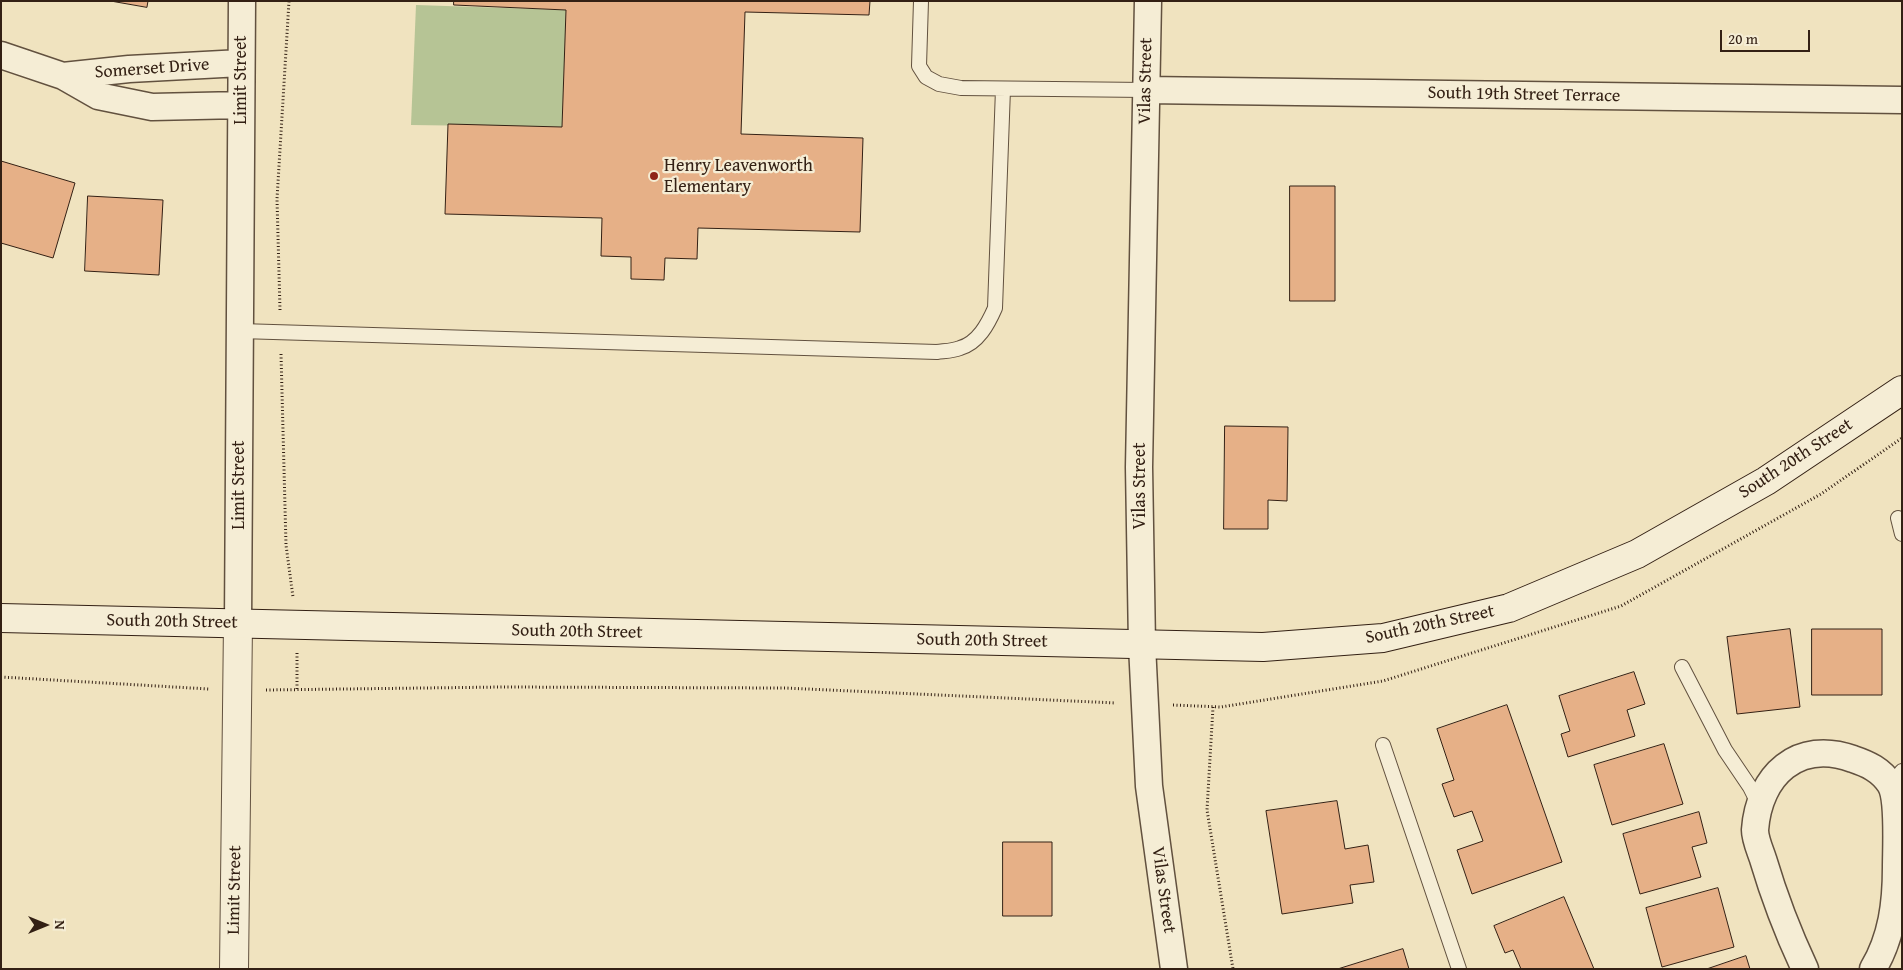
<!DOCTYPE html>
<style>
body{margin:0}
#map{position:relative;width:1903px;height:970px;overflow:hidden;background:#f0e3bf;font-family:"Gentium Book Plus",serif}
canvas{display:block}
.frame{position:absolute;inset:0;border:2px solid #332014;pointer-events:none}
.north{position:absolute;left:20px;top:900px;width:50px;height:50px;-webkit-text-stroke:4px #f5edd5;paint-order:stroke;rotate:90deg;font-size:14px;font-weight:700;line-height:20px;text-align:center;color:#332014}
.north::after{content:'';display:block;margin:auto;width:18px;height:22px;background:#332014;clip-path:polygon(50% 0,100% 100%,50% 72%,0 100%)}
.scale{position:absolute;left:1720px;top:30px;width:90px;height:22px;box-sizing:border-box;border:2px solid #332014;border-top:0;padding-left:6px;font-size:15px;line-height:18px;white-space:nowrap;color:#332014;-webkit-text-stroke:4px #f5edd5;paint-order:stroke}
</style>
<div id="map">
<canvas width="1903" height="970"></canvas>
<div class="frame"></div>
<div class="north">N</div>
<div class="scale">20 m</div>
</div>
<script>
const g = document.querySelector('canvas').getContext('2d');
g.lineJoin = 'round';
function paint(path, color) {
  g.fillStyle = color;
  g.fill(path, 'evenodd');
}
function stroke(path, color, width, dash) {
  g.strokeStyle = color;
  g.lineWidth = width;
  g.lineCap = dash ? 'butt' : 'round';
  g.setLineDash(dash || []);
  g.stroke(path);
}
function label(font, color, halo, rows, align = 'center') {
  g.font = font + ' "Gentium Book Plus",serif';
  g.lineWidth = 4.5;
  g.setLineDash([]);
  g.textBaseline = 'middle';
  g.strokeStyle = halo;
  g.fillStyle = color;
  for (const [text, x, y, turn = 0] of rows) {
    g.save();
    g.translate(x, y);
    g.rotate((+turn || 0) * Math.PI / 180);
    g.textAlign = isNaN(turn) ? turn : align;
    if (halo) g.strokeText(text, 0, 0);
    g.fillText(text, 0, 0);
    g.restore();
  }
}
paint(new Path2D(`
 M416,5L566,10L562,127L411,125Z`), '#b6c495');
const building = new Path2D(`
 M111,1H148L147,7Z
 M454,1H870L869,15L745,12L741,134L863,138L860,232L698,228L697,259L665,258L664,280L631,279V257L601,256L602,218L445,214L448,124L562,127L566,10L454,5Z
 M1,161L75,183L53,258L1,243Z
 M1290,186H1335V301H1290Z
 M88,196L163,200L159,275L85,271Z
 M1225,426L1288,427L1287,501L1268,500V529H1224Z
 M1790,629L1800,707L1737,714L1727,637Z
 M1812,629H1882V695H1812Z
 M1634,672L1645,704L1627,710L1635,736L1568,757L1561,734L1570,731L1559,696Z
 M1507,705L1562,862L1472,894L1457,850L1483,841L1472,811L1454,817L1442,784L1454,780L1437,729Z
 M1664,744L1683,804L1612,825L1594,765Z
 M1337,801L1345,849L1368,845L1374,882L1350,885L1353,903L1282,914L1266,811Z
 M1699,812L1707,843L1692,847L1701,877L1640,894L1623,834Z
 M1003,842H1052V916H1003Z
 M1718,888L1734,947L1662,967L1646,908Z
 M1564,897L1594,969H1521L1513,950L1505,953L1494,926Z
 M1403,949L1409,969H1338Z
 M1746,956L1750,969H1707Z`);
paint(building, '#e6b087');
stroke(building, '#332014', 1);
const service = new Path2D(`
 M921,1L919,66L926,77L939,84L961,88L1146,90
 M240,331L937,352C944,351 953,351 960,348C978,343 988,324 995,308L1003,89
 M1898,518L1902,534
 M1682,667L1725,750L1750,787L1759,805
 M1383,745L1459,969
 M1891,785L1902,771`);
const minor = new Path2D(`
 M1148,1L1139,467L1142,645L1149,786L1174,969
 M1,55L63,76L98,96L152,107L241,105
 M63,76L129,69L241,63
 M1146,90L1902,100
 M238,623L242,1
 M1805,969C1788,933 1774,896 1763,859C1760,850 1755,839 1755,830C1759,775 1798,739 1853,759C1868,764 1881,770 1890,784C1899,798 1896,848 1896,867C1896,903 1892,937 1873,969`);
const tertiary = new Path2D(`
 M234,969L238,623`);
const secondary = new Path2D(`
 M1,618L1263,647L1383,638L1509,608L1637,554L1766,481L1902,390`);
stroke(service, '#62513f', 16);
stroke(minor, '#62513f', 29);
stroke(tertiary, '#62513f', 30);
stroke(secondary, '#332014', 30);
stroke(new Path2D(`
 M280,310L277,199L289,1
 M281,354L286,545L293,597
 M297,653V690
 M1,677L209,689
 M266,690L502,687L785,688L1116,703
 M1173,705L1221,707L1383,681L1621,606L1821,494L1902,438
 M1213,707L1207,810L1233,969`), '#332014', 3, [1, 2.5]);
stroke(service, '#f5edd5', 14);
stroke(minor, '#f5edd5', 26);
stroke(tertiary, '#f5edd5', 28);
stroke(secondary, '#f5edd5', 28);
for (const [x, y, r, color] of [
 [654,176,5,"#8f2418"]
]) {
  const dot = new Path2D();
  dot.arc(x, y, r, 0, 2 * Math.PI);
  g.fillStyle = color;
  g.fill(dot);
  stroke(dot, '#f5edd5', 2);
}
label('18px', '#332014', '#f5edd5', [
 ["Somerset Drive",152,69,-4],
 ["Limit Street",241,80,-90],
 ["Vilas Street",1146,81,-89],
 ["South 19th Street Terrace",1524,95,1],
 ["South 20th Street",1796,459,-33],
 ["Limit Street",239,485,-90],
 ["Vilas Street",1140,486,-90],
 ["South 20th Street",172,622,1],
 ["South 20th Street",1430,625,-12],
 ["South 20th Street",577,632,1],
 ["South 20th Street",982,641,1],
 ["Limit Street",235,890,-89],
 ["Vilas Street",1163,890,82]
]);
label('18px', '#332014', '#f5edd5', [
 ["Henry Leavenworth",664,166],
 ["Elementary",664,187]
], 'left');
</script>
